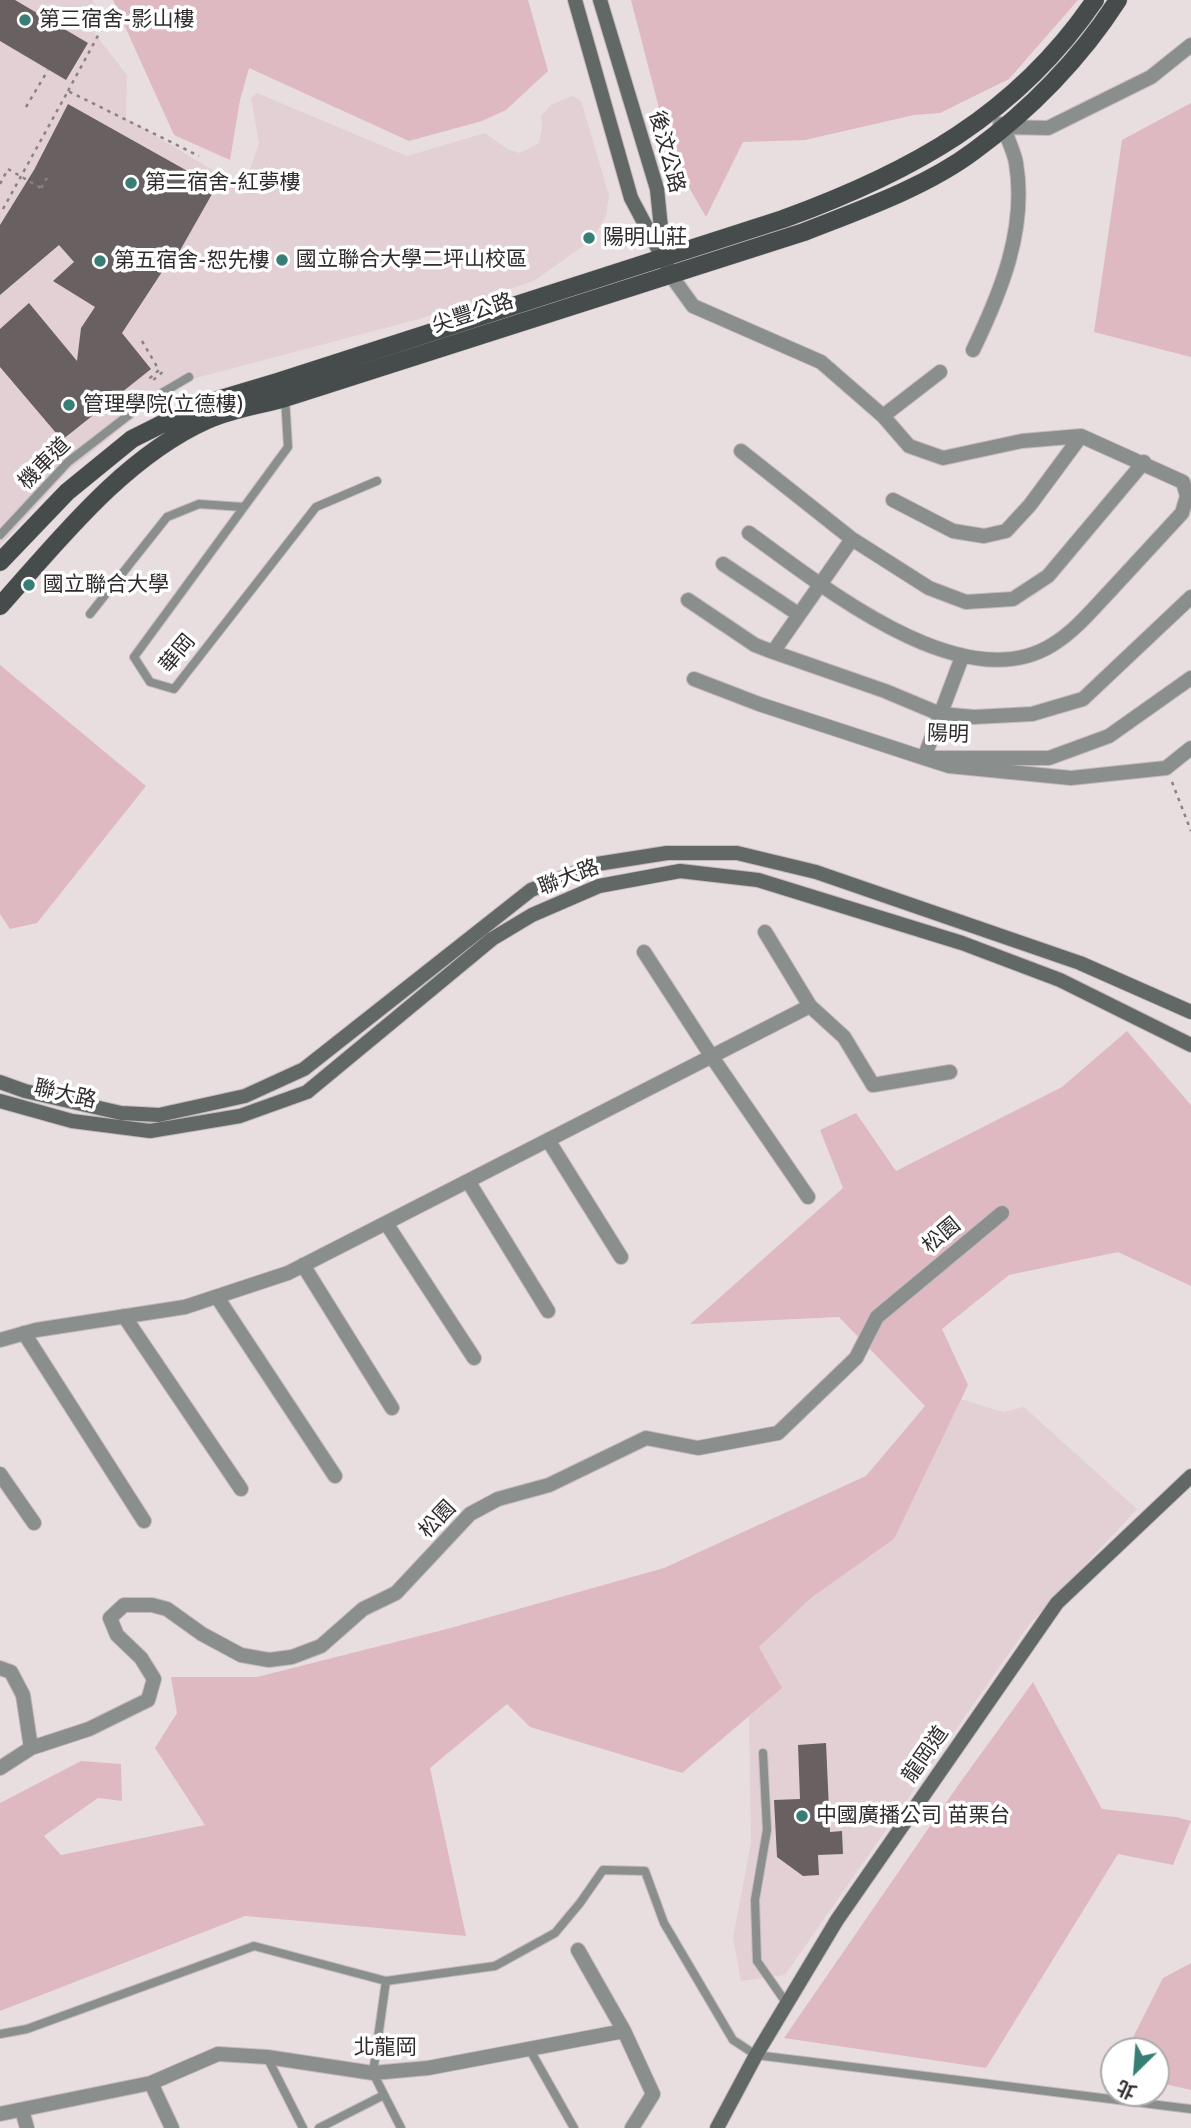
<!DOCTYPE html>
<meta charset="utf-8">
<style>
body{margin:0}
#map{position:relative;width:1191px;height:2128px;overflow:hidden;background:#e8dee0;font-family:"Varela Round","Noto Sans TC",sans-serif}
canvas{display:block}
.north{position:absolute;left:1100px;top:2037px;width:70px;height:70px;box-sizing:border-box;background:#fff;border:2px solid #acabab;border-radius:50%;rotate:205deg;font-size:19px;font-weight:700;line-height:28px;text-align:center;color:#302c2d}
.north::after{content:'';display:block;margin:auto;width:24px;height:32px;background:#387e75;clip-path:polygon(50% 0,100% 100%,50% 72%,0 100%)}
</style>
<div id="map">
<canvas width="1191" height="2128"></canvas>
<div class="north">北</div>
</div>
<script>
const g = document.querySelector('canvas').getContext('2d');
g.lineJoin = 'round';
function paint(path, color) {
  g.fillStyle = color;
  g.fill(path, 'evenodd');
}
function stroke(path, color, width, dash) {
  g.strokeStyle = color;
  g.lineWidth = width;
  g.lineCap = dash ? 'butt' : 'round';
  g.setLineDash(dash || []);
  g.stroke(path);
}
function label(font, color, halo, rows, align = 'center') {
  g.font = font + ' "Varela Round","Noto Sans TC",sans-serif';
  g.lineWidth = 7;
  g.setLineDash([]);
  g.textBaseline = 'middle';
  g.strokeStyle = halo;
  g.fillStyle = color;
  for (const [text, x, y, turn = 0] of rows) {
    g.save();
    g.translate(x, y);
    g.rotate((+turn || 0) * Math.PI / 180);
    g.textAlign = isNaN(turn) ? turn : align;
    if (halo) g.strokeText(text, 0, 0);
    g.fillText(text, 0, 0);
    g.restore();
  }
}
paint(new Path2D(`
 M0,0H92L97,8L92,30L127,75L126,118L231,181L250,169L259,143L251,98L257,93L407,156L485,133L509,150L520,153L539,143L542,127L541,116L552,104L573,96L581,101L609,195L606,216L593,239L534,281L419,319L196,378L146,408L66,473L0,546Z
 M961,1399L1003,1412L1024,1407L1137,1509L1028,1626L785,1975L741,1981L733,1938L751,1842L749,1716L781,1688L759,1647L811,1598L894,1539Z`), '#e2d0d4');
paint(new Path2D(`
 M113,0H528L548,71L506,110L482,121L409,141L249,68L240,100L230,160L174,135Z
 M631,0H1078L1009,79L940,113L914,115L805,140L743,142L706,217L672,158Z
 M1191,103V357L1094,332L1122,140Z
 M0,665L146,786L37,923L10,929L0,914Z
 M1127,1031L1191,1105V1286L1118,1252L1009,1275L942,1329L968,1385L894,1539L811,1598L759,1647L782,1688L682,1773L530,1727L507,1704L430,1768L466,1936L245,1916L0,2011V1803L81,1761L121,1764L122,1801L98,1798L44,1836L61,1855L205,1825L155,1748L177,1713L171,1677H257L447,1629L664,1568L866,1476L925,1406L839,1317L690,1324L843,1188L820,1130L856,1113L896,1171L1062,1087Z
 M1033,1682L1102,1809L1176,1817L1191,1821L1173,1865L1118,1854L986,2068L784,2038L959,1784Z
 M1191,1963V2090L1156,2082V2051H1126L1163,1978Z`), '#dfb9c1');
paint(new Path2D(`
 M0,0H15L88,43L66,80L0,41Z
 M68,104L216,187L178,254L175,252L122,333L151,369L62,440L0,367V329L29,303L77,361L81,328L95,307L53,281L74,262L59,245L0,295V225L34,170Z
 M826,1743L830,1832L842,1831L843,1854L818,1855L819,1875L803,1876L777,1857L774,1800L800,1799L798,1745Z`), '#696062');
const lane = new Path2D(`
 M285,397L288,447L134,657L150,682L174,689L316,507L377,481
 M0,535L68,462L143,404L189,377
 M90,614L167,517L199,504L243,507
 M763,1753L767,1830L755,1900L757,1961L787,2004
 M386,1981L373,2073L401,2128
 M0,2034L27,2029L254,1946L386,1981L495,1966L555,1933L580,1903L603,1870L645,1871L664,1923L733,2040L756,2055L1191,2109
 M530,2050L574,2128
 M267,2057L303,2128
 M319,2128L384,2095`);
const street = new Path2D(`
 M1000,124L1004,127L1048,128L1151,77L1191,45
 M670,274L693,306L821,362L883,416L909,446L943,458L1022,441L1081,436L1183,482L1187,496L1182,513C1158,539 1134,565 1110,591C1091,611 1075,631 1052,645C962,701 820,584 749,533
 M973,350C1001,292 1027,229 1016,163C1014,151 1007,139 1004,127
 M883,416L940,372
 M741,451L852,539L929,588L966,602L1013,599L1048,576L1144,462
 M893,500L953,531L984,536L1006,531L1030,505L1081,436
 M723,564L798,614
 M688,600L755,645L773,652L885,691L940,714L974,717L1032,714L1083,699L1191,597
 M773,652L852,539
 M962,657L924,758L949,766L1071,778L1166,768L1191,748
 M694,679L759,704L924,758H1049L1109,736L1191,678
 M765,932L810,1006L844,1037L873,1085L950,1072
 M644,952L712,1057L808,1197
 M548,1140L621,1257
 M468,1181L548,1311
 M386,1223L474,1358
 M303,1265L392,1408
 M217,1297L335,1476
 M124,1316L241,1489
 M24,1333L144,1521
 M0,1340L36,1330L185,1307L288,1273L810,1006
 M0,1474L34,1523
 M0,1668L11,1672L23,1695L31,1748
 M0,1768L31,1748L89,1729L148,1700L154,1679L141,1658L117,1635L110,1618L124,1605H152L167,1609L202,1634L241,1655L269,1660L292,1657L321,1646L363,1609L396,1593L470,1514L498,1499L549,1485L646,1438L698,1448L778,1433L856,1358L877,1317L1002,1213
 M578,1950L624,2031L653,2094L632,2128
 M151,2083L172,2128
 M22,2110L27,2128
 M0,2114L151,2083L218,2054L267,2057L373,2073L428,2068L624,2031`);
const secondary = new Path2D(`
 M575,0L631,198L667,266
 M600,0L657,189L663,248
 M0,1082L25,1091L121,1113L159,1115L245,1096L304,1069L531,890L597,864L667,853H737L816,872L1080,963L1191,1012
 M0,1101L72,1121L150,1131L240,1116L307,1092L492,939L532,915L599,886L680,871L758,880L962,943L1060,980L1191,1045
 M717,2128L756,2055L837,1920L1057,1603L1191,1476`);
const primary = new Path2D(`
 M0,562L67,492L132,439L200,405L277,382L783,219C910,173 1017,115 1095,0
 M0,606C59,540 124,457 207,420C231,409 260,405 285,398L804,232C860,210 926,187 974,151C1029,111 1081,58 1118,0`);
stroke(lane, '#c3babc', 10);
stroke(street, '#c3babc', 16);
stroke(secondary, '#c3babc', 16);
stroke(primary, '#c3babc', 19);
stroke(new Path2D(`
 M68,91L101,30
 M26,107L48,70
 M0,184L8,169
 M41,188L47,178
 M3,209L68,91L199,156
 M142,341L159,370L150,378L152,381L165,370
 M1172,782L1191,831`), '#898284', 2.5, [3.5, 5]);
stroke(lane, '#8a8f8e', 8);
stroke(street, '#8a8f8e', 14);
stroke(secondary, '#616866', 14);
stroke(primary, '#454c4b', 18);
stroke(new Path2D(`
 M8,169L41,188`), '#898284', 2.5, [3.5, 5]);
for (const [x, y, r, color] of [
 [25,20,7,"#387e75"],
 [131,183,7,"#387e75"],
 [589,238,7,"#387e75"],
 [282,260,7,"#387e75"],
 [100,261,7,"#387e75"],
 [69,405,7,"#387e75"],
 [29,585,7,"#387e75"],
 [802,1816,7,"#387e75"]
]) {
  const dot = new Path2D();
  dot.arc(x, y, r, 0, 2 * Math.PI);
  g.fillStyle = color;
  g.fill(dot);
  stroke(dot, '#fff', 2.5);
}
label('21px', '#302c2d', '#fff', [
 ["第三宿舍-影山樓",39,20],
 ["第二宿舍-紅夢樓",145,183],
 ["陽明山莊",603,238],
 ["國立聯合大學二坪山校區",296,260],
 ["第五宿舍-恕先樓",114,261],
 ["管理學院(立德樓)",83,405],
 ["國立聯合大學",43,585],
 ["中國廣播公司 苗栗台",816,1816]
], 'left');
label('21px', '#302c2d', '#fff', [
 ["後汶公路",666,152,75],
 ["尖豐公路",473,314,-18],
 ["機車道",45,464,-45],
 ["華岡",178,654,-50],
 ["陽明",948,735,2],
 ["聯大路",569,878,-21],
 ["聯大路",65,1095,13],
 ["松園",942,1236,-40],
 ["松園",438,1520,-46],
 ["龍岡道",926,1755,-55],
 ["北龍岡",385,2048]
]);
</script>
